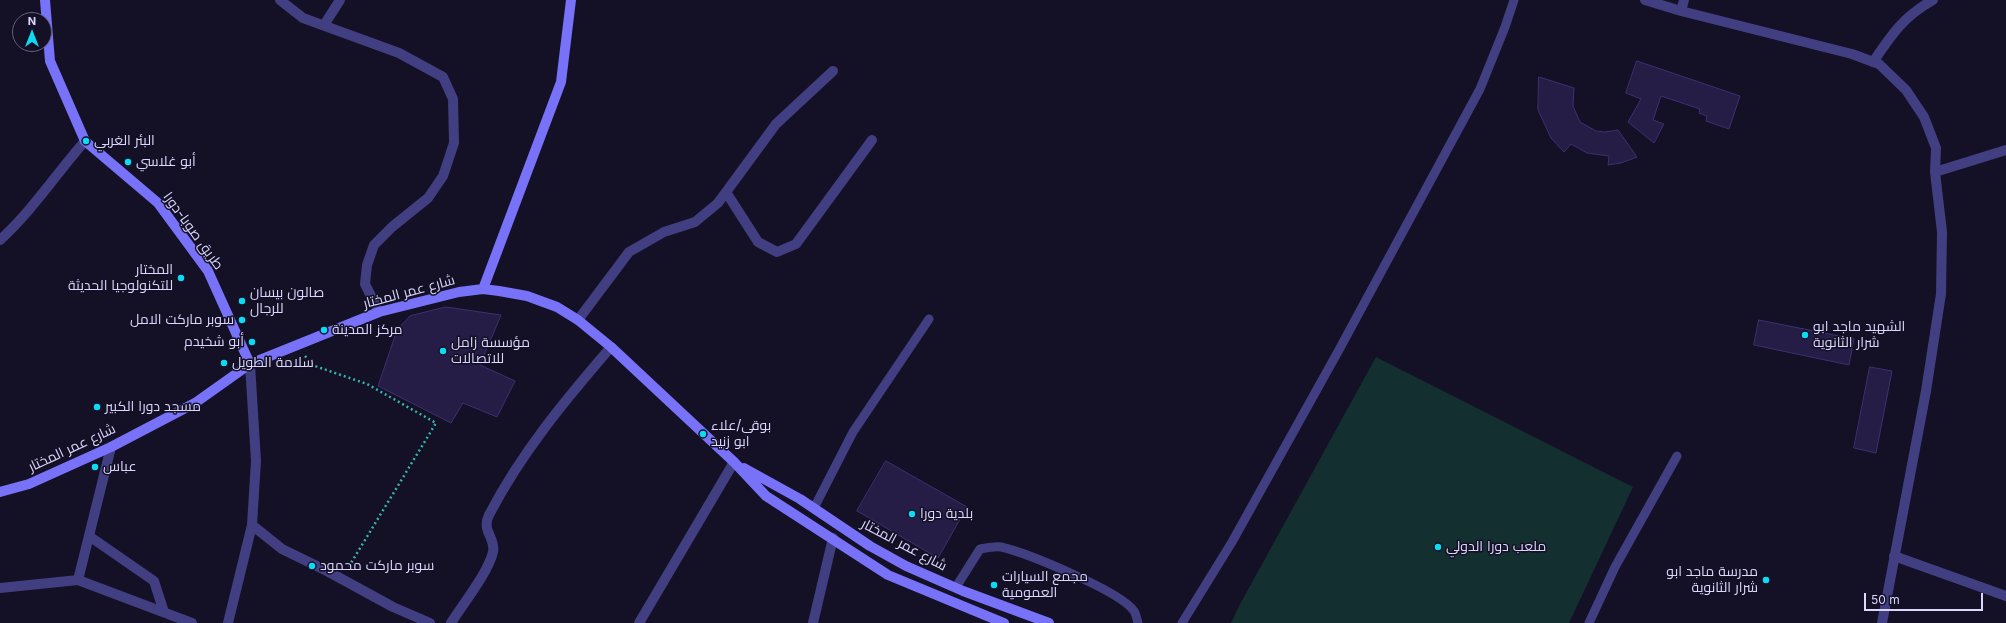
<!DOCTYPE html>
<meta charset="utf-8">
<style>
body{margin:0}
#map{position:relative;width:2006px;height:623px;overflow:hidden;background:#141026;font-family:Inter,sans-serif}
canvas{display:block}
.north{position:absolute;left:12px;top:12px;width:40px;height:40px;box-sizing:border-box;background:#141026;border:1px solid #64607c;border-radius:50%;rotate:0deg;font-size:11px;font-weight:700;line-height:16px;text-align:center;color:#dbd7fd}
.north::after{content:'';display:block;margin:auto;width:14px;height:18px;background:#0cdbf4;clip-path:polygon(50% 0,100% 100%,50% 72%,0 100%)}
.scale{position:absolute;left:1864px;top:593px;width:119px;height:18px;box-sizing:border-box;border:2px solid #dbd7fd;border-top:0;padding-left:5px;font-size:12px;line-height:14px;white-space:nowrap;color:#dbd7fd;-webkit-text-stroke:3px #141026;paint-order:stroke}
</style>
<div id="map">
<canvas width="2006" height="623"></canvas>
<div class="north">N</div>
<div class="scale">50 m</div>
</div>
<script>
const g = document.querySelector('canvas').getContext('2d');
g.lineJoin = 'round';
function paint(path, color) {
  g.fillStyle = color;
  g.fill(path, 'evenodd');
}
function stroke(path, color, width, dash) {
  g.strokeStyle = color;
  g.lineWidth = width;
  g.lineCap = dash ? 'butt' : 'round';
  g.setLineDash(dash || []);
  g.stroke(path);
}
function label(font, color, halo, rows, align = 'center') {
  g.font = font + ' Inter,Cairo,sans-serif';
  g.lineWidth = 3;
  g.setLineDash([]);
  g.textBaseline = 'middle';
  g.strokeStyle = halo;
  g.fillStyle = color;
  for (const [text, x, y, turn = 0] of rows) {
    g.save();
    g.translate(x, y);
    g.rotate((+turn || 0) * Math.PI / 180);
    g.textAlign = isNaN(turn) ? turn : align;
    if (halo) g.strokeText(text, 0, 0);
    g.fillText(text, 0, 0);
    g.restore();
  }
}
paint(new Path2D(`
 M1376,357L1633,487L1569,623H1231L1239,606Z`), '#142f2f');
const building = new Path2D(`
 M1637,61L1740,96L1729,129L1706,121L1707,116L1699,113L1700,109L1661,96L1653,120L1664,124L1654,143L1628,122L1641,99L1626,93Z
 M1539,77L1574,88L1573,106L1580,122L1596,131L1605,132L1618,130L1637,157L1621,163L1608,165L1609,156L1587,153L1571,144L1564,152L1551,138L1538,110Z
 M446,307L501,315L480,365L515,381L497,417L463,403L451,423L378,386L397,330L410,316Z
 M1759,320L1854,339L1849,365L1754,345Z
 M1870,367L1892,371L1876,453L1854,448Z
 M886,461L967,507L938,558L857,511Z`);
paint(building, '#261d46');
stroke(building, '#3d3071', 1);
stroke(new Path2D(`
 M305,356L312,365L367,384L436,423L348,568`), '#35b3ac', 2.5, [2, 3]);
stroke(new Path2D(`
 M814,508L853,432L929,319
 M956,587L980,549C986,548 995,546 1001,547C1027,553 1120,591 1134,611C1136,614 1137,619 1138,623
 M1182,623L1232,542L1340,348L1480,89L1505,27L1514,0
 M1589,623L1615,567L1677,456`), '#413e82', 9);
stroke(new Path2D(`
 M280,0L303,18L399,53L443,77L453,99L454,143L443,176L428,198L392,227L374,245L367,265L365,284L379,312
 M1645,0L1681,11L1852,54L1879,64L1906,90L1924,117L1936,148L1935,172L1942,232L1941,294L1926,391L1882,623
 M1681,11L1684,0
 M324,25L340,0
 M1873,62C1892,34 1903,17 1933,0
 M1935,172L2006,150
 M726,192L758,242L777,252L796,244L872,140
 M0,240C32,211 56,174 85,141
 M578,320L629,252L664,232L695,222L718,203L776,124L833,71
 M252,525L282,549L327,571L393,607L430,623
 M89,536L154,581L164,612
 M1894,556L2006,596
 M78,580L192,623
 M0,588L78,580L111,447
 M228,623L252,525L256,461L250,364
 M451,623C463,604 488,573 493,552C496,538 481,531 489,515C521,453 566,399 611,347
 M639,623L734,462
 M813,623L833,538`), '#413e82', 10);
stroke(new Path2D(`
 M45,0L50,61L85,141L158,203L208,271L250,364
 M483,289L561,82L571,0
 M744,468L800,499L870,546L906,566L963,591L1049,623
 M0,492L29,484L111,447L195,403L250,364L379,312L459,292L483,289L499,291L527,296L557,307L578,320L611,347L734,462L766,496L888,575L1004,623`), '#7772f8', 10);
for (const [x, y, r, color] of [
 [86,141,4,"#0cdbf4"],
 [128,162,4,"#0cdbf4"],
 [181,278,4,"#0cdbf4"],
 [242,301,4,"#0cdbf4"],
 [242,320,4,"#0cdbf4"],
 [324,330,4,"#0cdbf4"],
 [1805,335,4,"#0cdbf4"],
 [252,342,4,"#0cdbf4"],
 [443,351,4,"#0cdbf4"],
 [224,363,4,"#0cdbf4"],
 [97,407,4,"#0cdbf4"],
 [703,434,4,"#0cdbf4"],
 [95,467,4,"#0cdbf4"],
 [912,514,4,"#0cdbf4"],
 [1438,547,4,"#0cdbf4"],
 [312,566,4,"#0cdbf4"],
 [1766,580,4,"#0cdbf4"],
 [994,585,4,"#0cdbf4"]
]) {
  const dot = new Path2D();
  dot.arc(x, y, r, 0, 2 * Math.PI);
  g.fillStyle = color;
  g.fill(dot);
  stroke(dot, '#141026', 1.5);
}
label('14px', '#dbd7fd', '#141026', [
 ["البئر الغربي",94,141],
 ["أبو غلاسي",136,162],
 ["المختار",173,270,"right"],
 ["للتكنولوجيا الحديثة",173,286,"right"],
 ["صالون بيسان",250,293],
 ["للرجال",250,309],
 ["سوبر ماركت الامل",234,320,"right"],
 ["الشهيد ماجد ابو",1813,327],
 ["شرار الثانوية",1813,343],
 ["مركز المدينة",332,330],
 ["أبو شخيدم",244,342,"right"],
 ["مؤسسة زامل",451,343],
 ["للاتصالات",451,359],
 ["سلامة الطويل",232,363],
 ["مسجد دورا الكبير",105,407],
 ["بوقي/علاء",711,426],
 ["ابو زنيد",711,442],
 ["عباس",103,467],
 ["بلدية دورا",920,514],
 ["ملعب دورا الدولي",1446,547],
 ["سوبر ماركت محمود",320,566],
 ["مدرسة ماجد ابو",1758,572,"right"],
 ["شرار الثانوية",1758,588,"right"],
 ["مجمع السيارات",1002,577],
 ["العمومية",1002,593]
], 'left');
label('14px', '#dbd7fd', '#141026', [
 ["طريق صوبا-دورا",193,231,54],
 ["شارع عمر المختار",409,292,-15],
 ["شارع عمر المختار",72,448,-25],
 ["شارع عمر المختار",904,545,28]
]);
</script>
